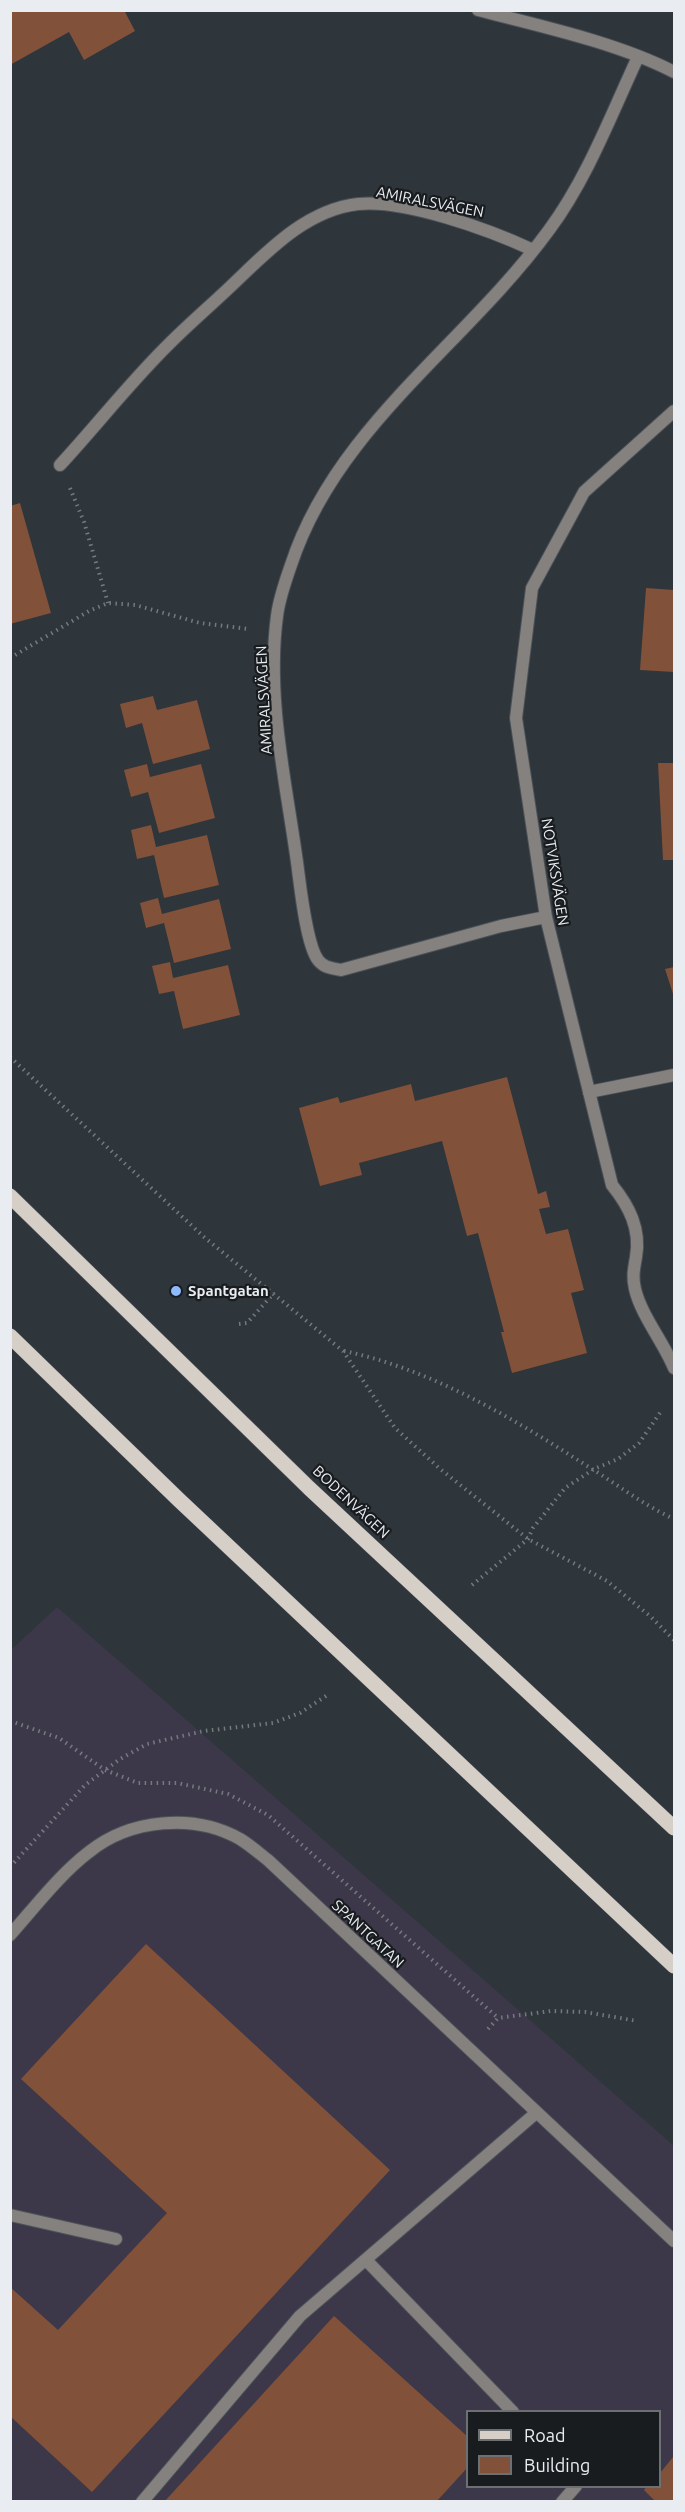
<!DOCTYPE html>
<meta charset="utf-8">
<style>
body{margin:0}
#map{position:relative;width:685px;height:2512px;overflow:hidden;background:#2e353b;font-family:Ubuntu,sans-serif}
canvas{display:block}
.frame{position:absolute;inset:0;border:12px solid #e9edf1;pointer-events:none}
.legend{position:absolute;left:466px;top:2410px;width:195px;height:78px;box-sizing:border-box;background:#191c1f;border:2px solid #6c7073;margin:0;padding:8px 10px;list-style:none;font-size:18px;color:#e9edf1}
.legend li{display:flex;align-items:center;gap:12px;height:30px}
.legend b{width:30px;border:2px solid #6c7073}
</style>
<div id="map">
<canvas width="685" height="2512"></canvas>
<div class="frame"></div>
<ul class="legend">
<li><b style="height:8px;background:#d6cfc8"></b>Road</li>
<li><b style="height:16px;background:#825139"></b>Building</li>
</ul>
</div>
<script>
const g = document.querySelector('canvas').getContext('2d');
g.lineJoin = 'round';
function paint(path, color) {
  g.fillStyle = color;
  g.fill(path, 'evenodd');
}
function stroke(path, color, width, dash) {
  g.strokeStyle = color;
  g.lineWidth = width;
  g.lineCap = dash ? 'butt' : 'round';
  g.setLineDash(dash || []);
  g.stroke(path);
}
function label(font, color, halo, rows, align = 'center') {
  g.font = font + ' Ubuntu,sans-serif';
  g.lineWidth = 4.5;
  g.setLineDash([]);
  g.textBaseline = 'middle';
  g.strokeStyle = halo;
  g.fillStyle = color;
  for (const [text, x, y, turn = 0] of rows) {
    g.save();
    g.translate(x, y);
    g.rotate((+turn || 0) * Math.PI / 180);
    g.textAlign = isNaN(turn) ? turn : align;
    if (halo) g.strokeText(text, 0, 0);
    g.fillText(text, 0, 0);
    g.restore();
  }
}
paint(new Path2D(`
 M57,1607L674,2146V2501L11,2502V1650ZM468,2412H660V2486H468Z`), '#3d3849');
paint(new Path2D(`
 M10,10H124L135,31L84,60L69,32L10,65Z
 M20,503L51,613L10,624V506Z
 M646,588L674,590V672L640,670Z
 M153,696L157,710L197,700L210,749L153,764L142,723L126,728L120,704Z
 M658,763H674V860H663Z
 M147,764L150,777L201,764L215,818L159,833L148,792L131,797L124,770Z
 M151,825L156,847L207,835L219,885L164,898L154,855L137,859L131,830Z
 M158,898L162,914L219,899L231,949L174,963L164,923L146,928L140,903Z
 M170,962L173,978L228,965L240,1015L183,1029L174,991L159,994L152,966Z
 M674,967V997L665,969Z
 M507,1077L538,1194L546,1191L550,1207L539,1209L546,1234L568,1229L584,1290L571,1293L587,1353L512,1373L501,1332H504L478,1233L467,1236L442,1141L359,1163L362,1175L320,1186L299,1108L338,1097L340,1103L411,1084L415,1101Z
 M146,1944L390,2170L92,2492L10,2416V2287L58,2330L167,2213L21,2079Z
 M334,2316L468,2437V2467L436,2502H164Z
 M674,2456V2502H656L644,2490L647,2486H660V2473Z`), '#825139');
const lane = new Path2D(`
 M589,1092L674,1075
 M10,2215L116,2239
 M366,2260L513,2412
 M142,2502L300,2316L536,2113
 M562,2502L576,2486`);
const street = new Path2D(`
 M478,10C540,26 618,43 674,72
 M674,411L584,492L532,588L516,718L546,917L612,1185C629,1206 641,1229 636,1257C634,1269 632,1277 635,1289C641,1315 664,1343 674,1368
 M60,465C97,425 131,381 170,343C189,324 210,306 230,287C266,253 305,210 358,204C405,199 490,230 533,250
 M546,917L501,926L341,970C332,968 324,968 318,960C306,944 300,884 297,862C286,782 266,698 277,616C279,599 285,582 291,565C336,427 466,344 549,230C587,179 611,115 638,57
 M10,1935C34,1908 61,1873 89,1852C130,1819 194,1813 240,1839C250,1845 260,1854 269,1861L674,2241`);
const primary = new Path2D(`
 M10,1196L309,1488L674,1828
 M10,1336L178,1499L674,1966`);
stroke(lane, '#4c5258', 14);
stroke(street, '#4c5258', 14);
stroke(primary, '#4c5258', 16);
stroke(new Path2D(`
 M70,488L84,522L108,603
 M10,658L89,611L108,603L135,605L200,623L248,629
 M10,1057L204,1237L343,1351L395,1428L439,1468L528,1539L607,1581L650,1616L674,1640
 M239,1324L247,1323L274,1293
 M344,1351C430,1369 511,1417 584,1464C614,1482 643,1505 674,1519
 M472,1585L528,1539L533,1528L565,1488L594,1469L618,1459L639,1443L662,1410
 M10,1721L59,1738L105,1770L138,1783H177L228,1794L268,1815L498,2018
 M10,1867L85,1785L120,1759L147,1744L204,1731L273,1723L300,1713L329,1694
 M488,2029L498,2018L551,2011L585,2012L637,2021`), '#747a7f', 4, [1.5, 4.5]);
stroke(lane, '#85817e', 12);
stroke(street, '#85817e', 12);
stroke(primary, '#d6cfc8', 15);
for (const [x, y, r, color] of [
 [176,1291,6,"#8eb9fd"]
]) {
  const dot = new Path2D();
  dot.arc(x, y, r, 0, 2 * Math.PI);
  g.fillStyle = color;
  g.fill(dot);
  stroke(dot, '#191c1f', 2);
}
label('15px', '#e9edf1', '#191c1f', [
 ["AMIRALSVÄGEN",430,202,11],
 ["AMIRALSVÄGEN",264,700,-93],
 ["NOTVIKSVÄGEN",555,872,81],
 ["BODENVÄGEN",351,1502,43],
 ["SPANTGATAN",368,1934,43]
]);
label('bold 15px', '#e9edf1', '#191c1f', [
 ["Spantgatan",188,1291]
], 'left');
</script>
